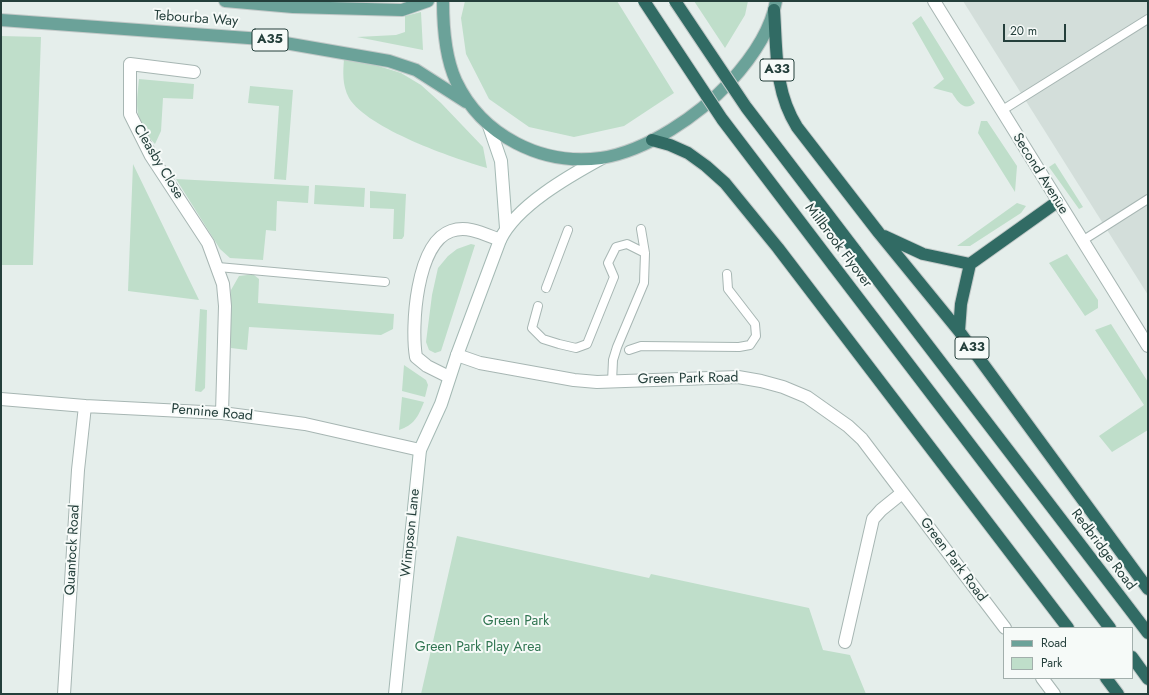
<!DOCTYPE html>
<style>
body{margin:0}
#map{position:relative;width:1149px;height:695px;overflow:hidden;background:#e5eeeb;font-family:Jost,sans-serif}
canvas{display:block}
.frame{position:absolute;inset:0;border:2px solid #243f3b;pointer-events:none}
.legend{position:absolute;left:1003px;top:627px;width:130px;height:52px;box-sizing:border-box;background:#f6faf8;border:1px solid #a2afac;margin:0;padding:5px 7px;list-style:none;font-size:12px;color:#243f3b}
.legend li{display:flex;align-items:center;gap:8px;height:20px}
.legend b{width:20px;border:1px solid #a2afac}
.scale{position:absolute;left:1003px;top:24px;width:63px;height:18px;box-sizing:border-box;border:2px solid #243f3b;border-top:0;padding-left:5px;font-size:12px;line-height:14px;white-space:nowrap;color:#243f3b;-webkit-text-stroke:3px #f6faf8;paint-order:stroke}
</style>
<div id="map">
<canvas width="1149" height="695"></canvas>
<div class="frame"></div>
<ul class="legend">
<li><b style="height:5px;background:#6ba299"></b>Road</li>
<li><b style="height:11px;background:#bfdeca"></b>Park</li>
</ul>
<div class="scale">20 m</div>
</div>
<script>
const g = document.querySelector('canvas').getContext('2d');
g.lineJoin = 'round';
function paint(path, color) {
  g.fillStyle = color;
  g.fill(path, 'evenodd');
}
function stroke(path, color, width, dash) {
  g.strokeStyle = color;
  g.lineWidth = width;
  g.lineCap = dash ? 'butt' : 'round';
  g.setLineDash(dash || []);
  g.stroke(path);
}
function label(font, color, halo, rows, align = 'center') {
  g.font = font + ' Jost,sans-serif';
  g.lineWidth = 4;
  g.setLineDash([]);
  g.textBaseline = 'middle';
  g.strokeStyle = halo;
  g.fillStyle = color;
  for (const [text, x, y, turn = 0] of rows) {
    g.save();
    g.translate(x, y);
    g.rotate((+turn || 0) * Math.PI / 180);
    g.textAlign = isNaN(turn) ? turn : align;
    if (halo) g.strokeText(text, 0, 0);
    g.fillText(text, 0, 0);
    g.restore();
  }
}
paint(new Path2D(`
 M963,1H1148V295Z`), '#d3deda');
paint(new Path2D(`
 M465,1H617L674,93L624,126L574,137L529,127L489,99L466,54L461,18Z
 M694,1H748L745,15L725,48Z
 M421,12L423,50L357,37L396,35L405,32V16Z
 M921,16L975,103C964,112 958,102 952,93L933,88L944,79L912,23Z
 M1,36L41,37L33,265H1Z
 M344,59L372,64L401,73L421,85L441,103L483,147L487,168C453,158 368,129 349,98C342,85 343,72 344,59Z
 M139,79L194,84L193,99L163,98L161,131L155,144C134,120 136,108 139,79Z
 M250,86L293,90L286,180L274,179L279,106L248,103Z
 M981,121H987L1017,166L1015,192L978,133Z
 M1055,163L1083,207L1079,209L1049,167Z
 M133,164L199,300L128,291Z
 M176,179L309,186L308,203L277,201L276,231L266,230L263,260L230,258L220,249Z
 M315,185L365,188L364,207L314,204Z
 M370,191L406,194L404,236L402,239H393L394,209L370,208Z
 M1017,203L1026,206L1021,213L970,246H957Z
 M471,244L475,245L441,351L435,353L429,350L426,342L432,295L438,268L448,256L457,249Z
 M1067,254L1098,300V308L1085,316L1049,263Z
 M247,275H254L259,279L258,303L394,314L393,329L381,335L249,327L247,350L231,348V290L239,276Z
 M200,309L207,310L205,388L201,392L195,391Z
 M1111,324L1148,382V430L1112,452L1099,436L1144,405L1095,330Z
 M404,365L426,380L428,385L425,397L402,391Z
 M402,397L424,402C418,417 414,425 399,430Z
 M457,536L649,578L651,574L809,608L823,650L850,655L866,694H421Z`), '#bfdeca');
const lane = new Path2D(`
 M1001,111L1148,19
 M1082,241L1148,199
 M218,267L385,282
 M546,288L568,230
 M538,306L532,328L543,339L559,344L576,348L587,344L614,277L608,263L616,247L627,244L645,253
 M629,350L641,346L739,347L750,345L756,336L755,324L728,289L727,274
 M612,382L613,360L617,347L644,283L645,253L641,229`);
const street = new Path2D(`
 M934,1L1148,346
 M194,72L130,64V114L151,156L208,243L223,284L225,306L222,413
 M457,355L480,363L574,380L597,382L738,377L761,381L783,387L807,397L848,426L862,439L1005,628
 M449,377L427,366L416,357C411,327 416,243 451,231C468,225 484,234 500,240
 M1,399L85,406L222,413L305,424L420,450
 M845,642L873,519L881,510L902,493
 M1042,678L1054,694
 M64,694L78,470L85,406`);
const secondary = new Path2D(`
 M489,126L501,161L506,228
 M395,694L420,450L441,404L457,355L500,240C516,206 569,176 602,158`);
const primary = new Path2D(`
 M225,1L293,7L402,10L428,1
 M443,1C443,28 445,57 456,81C482,136 542,166 601,158C647,151 699,115 730,82C750,60 771,31 776,1
 M1,20L262,39L389,61L416,70L466,102`);
const highway = new Path2D(`
 M774,10C777,52 774,90 797,127L879,233L959,331L1148,589
 M652,140L670,145L688,153L706,166L725,183L778,248L1068,628
 M884,236L923,254L970,264
 M855,250L1148,633
 M833,265L1110,628
 M959,331L961,304L970,264L1057,202
 M1132,657L1148,679
 M1106,678L1118,694`);
stroke(lane, '#a7b6b3', 10);
stroke(street, '#a7b6b3', 14);
stroke(secondary, '#a4b9b4', 14);
stroke(primary, '#c2c9c8', 14);
stroke(highway, '#c2c9c8', 14);
stroke(lane, '#fff', 8);
stroke(street, '#fff', 12);
stroke(secondary, '#fff', 12);
stroke(primary, '#6ba299', 12);
stroke(highway, '#316b64', 12);
const highwayBridge = new Path2D(`
 M644,1L722,119L833,265
 M675,1L746,107L855,250`);
stroke(highwayBridge, '#c2c9c8', 14, []);
stroke(highwayBridge, '#316b64', 12);
for (const [x, y, w] of [
 [270,40,36],
 [777,70,34],
 [972,348,34]
]) {
  const box = new Path2D();
  box.roundRect(x - w / 2, y - 11, w, 22, 3);
  g.fillStyle = '#f6faf8';
  g.fill(box);
  stroke(box, '#243f3b', 1);
}
label('bold 13px', '#243f3b', null, [
 ["A35",270,40],
 ["A33",777,70],
 ["A33",972,348]
]);
label('14px', '#243f3b', '#f6faf8', [
 ["Tebourba Way",196,19,4],
 ["Cleasby Close",158,162,59],
 ["Second Avenue",1040,174,58],
 ["Millbrook Flyover",838,246,53],
 ["Green Park Road",688,379,-1],
 ["Pennine Road",212,413,5],
 ["Wimpson Lane",411,533,-84],
 ["Quantock Road",73,550,-87],
 ["Redbridge Road",1103,550,53],
 ["Green Park Road",953,560,53]
]);
label('14px', '#307551', '#f6faf8', [
 ["Green Park",516,622],
 ["Green Park Play Area",478,648]
]);
</script>
